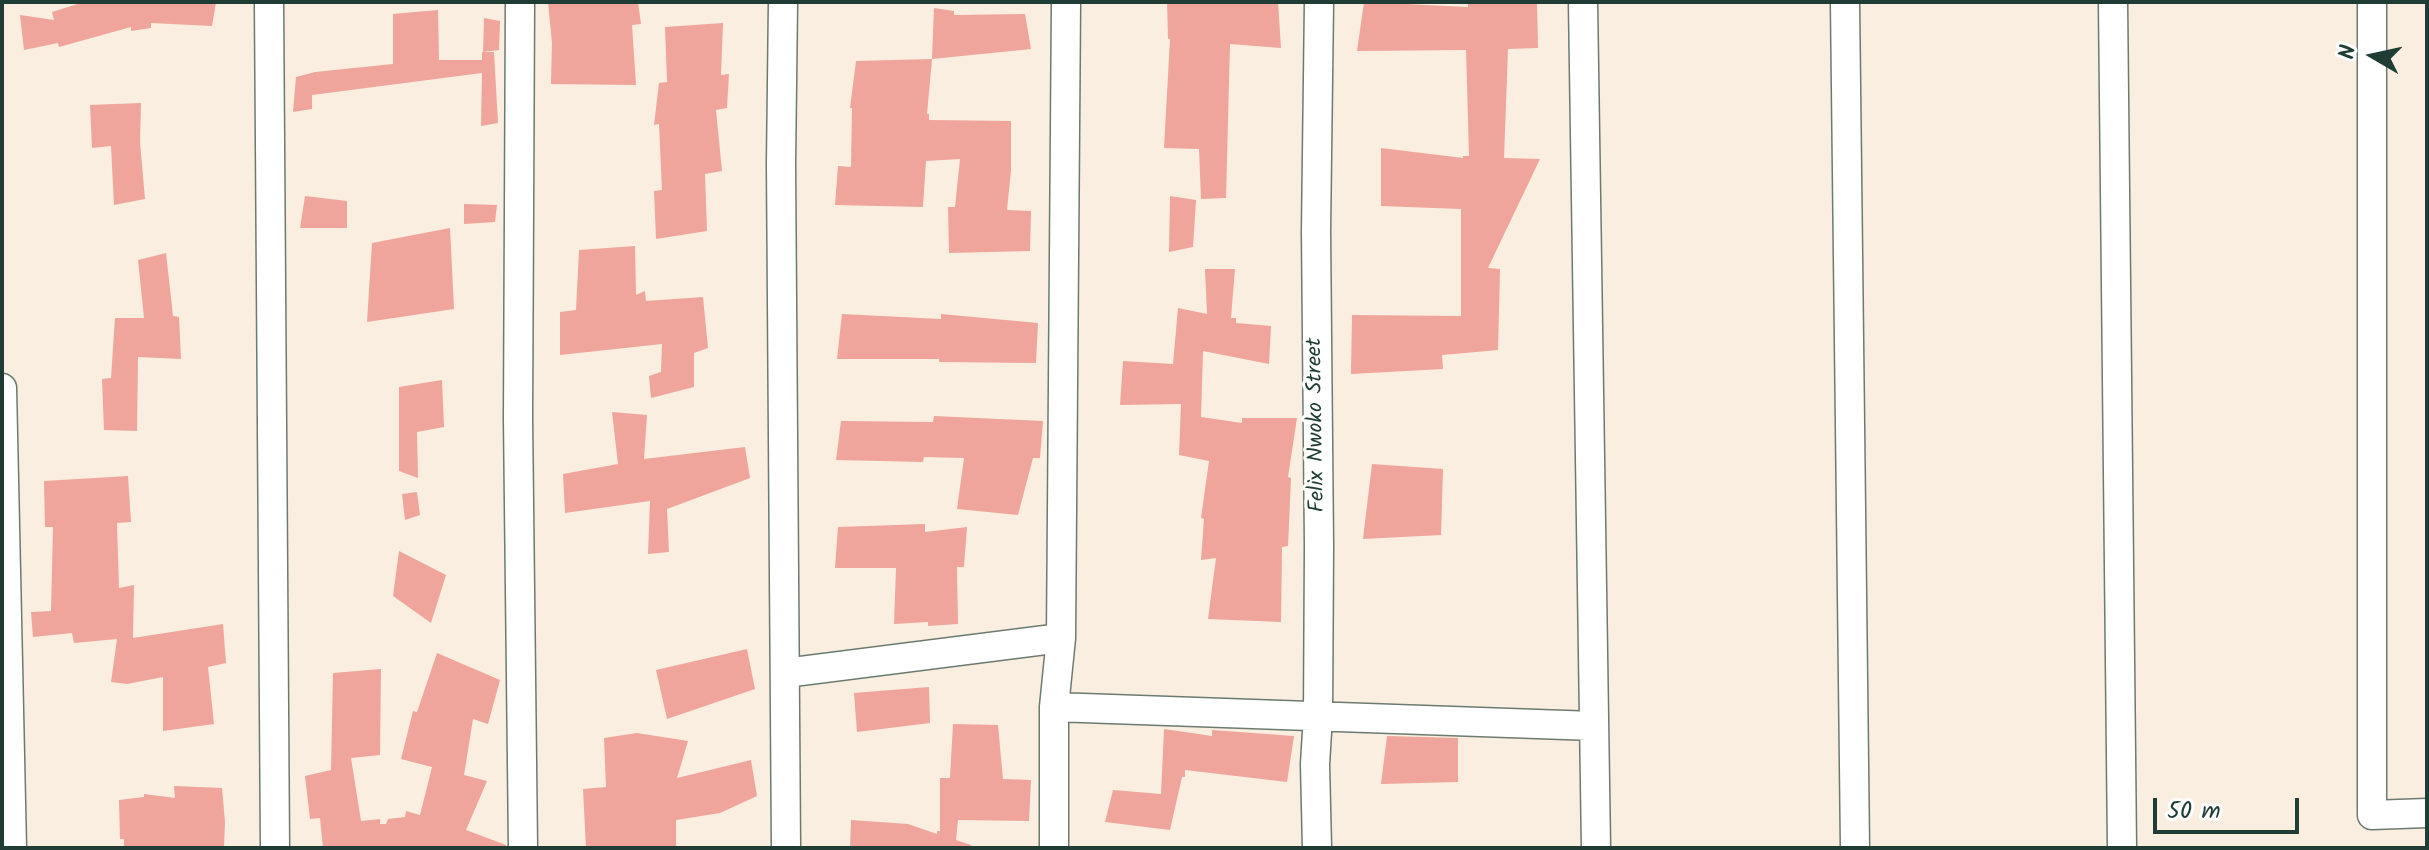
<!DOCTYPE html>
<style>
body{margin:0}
#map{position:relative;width:2429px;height:850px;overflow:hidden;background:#f9eedf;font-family:Kalam,sans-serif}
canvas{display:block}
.frame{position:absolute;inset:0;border:4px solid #1f3d34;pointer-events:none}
.north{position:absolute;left:2333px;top:16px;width:80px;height:80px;-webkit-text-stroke:6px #fff;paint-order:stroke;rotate:279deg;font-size:22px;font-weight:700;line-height:32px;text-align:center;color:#1f3d34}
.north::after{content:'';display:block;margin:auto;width:28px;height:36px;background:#1f3d34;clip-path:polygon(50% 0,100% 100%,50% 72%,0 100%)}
.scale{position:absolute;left:2153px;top:798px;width:146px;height:36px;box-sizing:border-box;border:4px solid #1f3d34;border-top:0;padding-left:10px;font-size:24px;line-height:28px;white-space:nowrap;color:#1f3d34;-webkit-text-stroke:6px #fff;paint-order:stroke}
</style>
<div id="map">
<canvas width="2429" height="850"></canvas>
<div class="frame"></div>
<div class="north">N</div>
<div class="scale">50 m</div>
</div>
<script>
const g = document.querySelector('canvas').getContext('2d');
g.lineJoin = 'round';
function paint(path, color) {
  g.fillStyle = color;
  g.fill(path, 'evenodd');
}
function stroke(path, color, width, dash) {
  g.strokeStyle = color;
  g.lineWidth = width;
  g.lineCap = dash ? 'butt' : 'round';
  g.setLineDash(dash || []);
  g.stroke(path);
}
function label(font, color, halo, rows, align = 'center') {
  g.font = font + ' Kalam,sans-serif';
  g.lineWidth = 6;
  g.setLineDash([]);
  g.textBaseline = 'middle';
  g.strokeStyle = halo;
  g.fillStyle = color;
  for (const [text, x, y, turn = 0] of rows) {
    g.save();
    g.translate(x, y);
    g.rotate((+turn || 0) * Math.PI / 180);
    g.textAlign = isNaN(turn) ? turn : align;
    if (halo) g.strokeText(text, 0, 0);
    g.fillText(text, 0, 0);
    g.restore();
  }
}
paint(new Path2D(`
 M84,2H216L212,26L151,23V28L131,31V27L59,47L58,43L24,50L20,15L54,20L52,12Z
 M548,2H638L641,24L632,25L636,85L551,84L552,43Z
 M1167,2H1278L1281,48L1230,44L1226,198L1201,199L1199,149L1164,148L1170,39H1168Z
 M1364,2L1468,7V2H1537L1538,48L1508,49L1504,158L1540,159L1488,268L1500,269L1498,350L1442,355L1443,369L1351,374L1352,315L1461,316V209L1381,206V148L1463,158V156H1469L1466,50L1357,51Z
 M934,8L954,11V15L1025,14L1031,49L932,59Z
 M438,10L439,60H482V52H494L498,123L481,126L482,73L312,95V109L293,112L296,77L315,72L393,64V14Z
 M484,18L500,21L499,50L483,52Z
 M723,23L721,75L729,74L727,108L716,110L722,171L705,174L707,231L656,239L654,191L662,190L659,124L654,125L659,83L667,82L665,27Z
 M932,59L927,114H929V120L1011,121V170L1007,210L1031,211L1030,251L949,253L948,207H955L960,159L926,161L923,207L835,205L838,166L851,167L852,108H850L856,61Z
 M141,103L140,142L145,199L114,205L111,146L92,148L90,105Z
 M305,196L347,201V228H300Z
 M1170,196L1196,200L1193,247L1169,252Z
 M464,204L497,205L495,222L464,224Z
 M450,228L454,309L367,322L372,243Z
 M635,246L636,295L645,291L646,301L703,297L708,348L694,353V387L651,398L649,376L661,372L662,344L560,355V312L576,310L579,250Z
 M166,253L173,316L179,317L181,359L138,357L137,431L104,430L102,379L111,378L115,318H144L138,260Z
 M1205,269H1235L1231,318H1236V323L1271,326L1269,364L1203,351L1201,417L1242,423V418H1297L1288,477L1291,478L1288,546L1282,547L1281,622L1208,619L1216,558L1201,560L1204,519L1201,518L1209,461L1179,455L1181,404L1120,405L1123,361L1173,364L1178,308L1207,314Z
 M842,314L941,319V314L1038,323L1036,363L939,362V359H837Z
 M442,380L444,427L417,432L418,478L399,471V387Z
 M612,412L647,415L644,459L745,447L750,478L667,509L669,552L648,554L650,501L565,513L563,474L618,464Z
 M934,416L1043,421L1040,458H1033L1018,515L957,509L964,458L924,457L923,462L836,460L841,421L933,422Z
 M1372,464L1443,469L1441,535L1363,539Z
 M128,476L131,522L117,523L119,588L134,585L133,638L223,624L226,663L208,667L214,724L163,731V677L127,684L111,682L117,639L74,643L72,633L33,637L31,612L51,611L53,527H45L44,481Z
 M417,492L420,515L405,520L402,494Z
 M925,524V532L967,527L964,567H957L958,624L928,626V622L894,624L896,568H835L838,527Z
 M399,551L446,575L431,623L393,596Z
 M747,649L755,689L667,719L656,670Z
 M437,653L500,680L488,724L473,719L464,775L487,781L466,830L506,845V848H323L320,818L310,819L305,776L331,770L333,673L381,669L380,755L351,758L361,821L380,819V824H386L388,819L405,817L406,811L420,815L432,767L401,759L413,711L417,712Z
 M929,687L930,723L857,732L854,693Z
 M953,724L998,725L1003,779L1031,780L1029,821L958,820L956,840L971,845L970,848H850L851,820L908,824L937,834V831H940V778H950Z
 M1164,729L1212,736V730L1294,736L1287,782L1185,770V777H1182L1170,830L1105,822L1113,790L1161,794Z
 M637,733L688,741L677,778L751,760L757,796L720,813L676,820V848H586L583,789L606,787L604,738Z
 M1387,736L1458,738V782L1381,784Z
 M174,786L222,788L225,822L224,848H124V839H120L119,800L144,797V794L175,798Z`), '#efa59c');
const minor = new Path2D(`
 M269,2L275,848
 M520,2L518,418L523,848
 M783,2L781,164L786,848
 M1583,2L1596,848
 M1845,2L1855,848
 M2113,2L2122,848
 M2372,2V815L2427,813
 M2,388L12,848
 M785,673L1061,638
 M1054,707L1594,726
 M1054,848V707L1061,638L1066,2
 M1317,848L1315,764L1318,716L1319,546L1316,231L1319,2`);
stroke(minor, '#6b7b70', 31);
stroke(minor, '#fff', 28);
label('22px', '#1f3d34', '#fff', [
 ["Felix Nwoko Street",1318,425,-91]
]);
</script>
